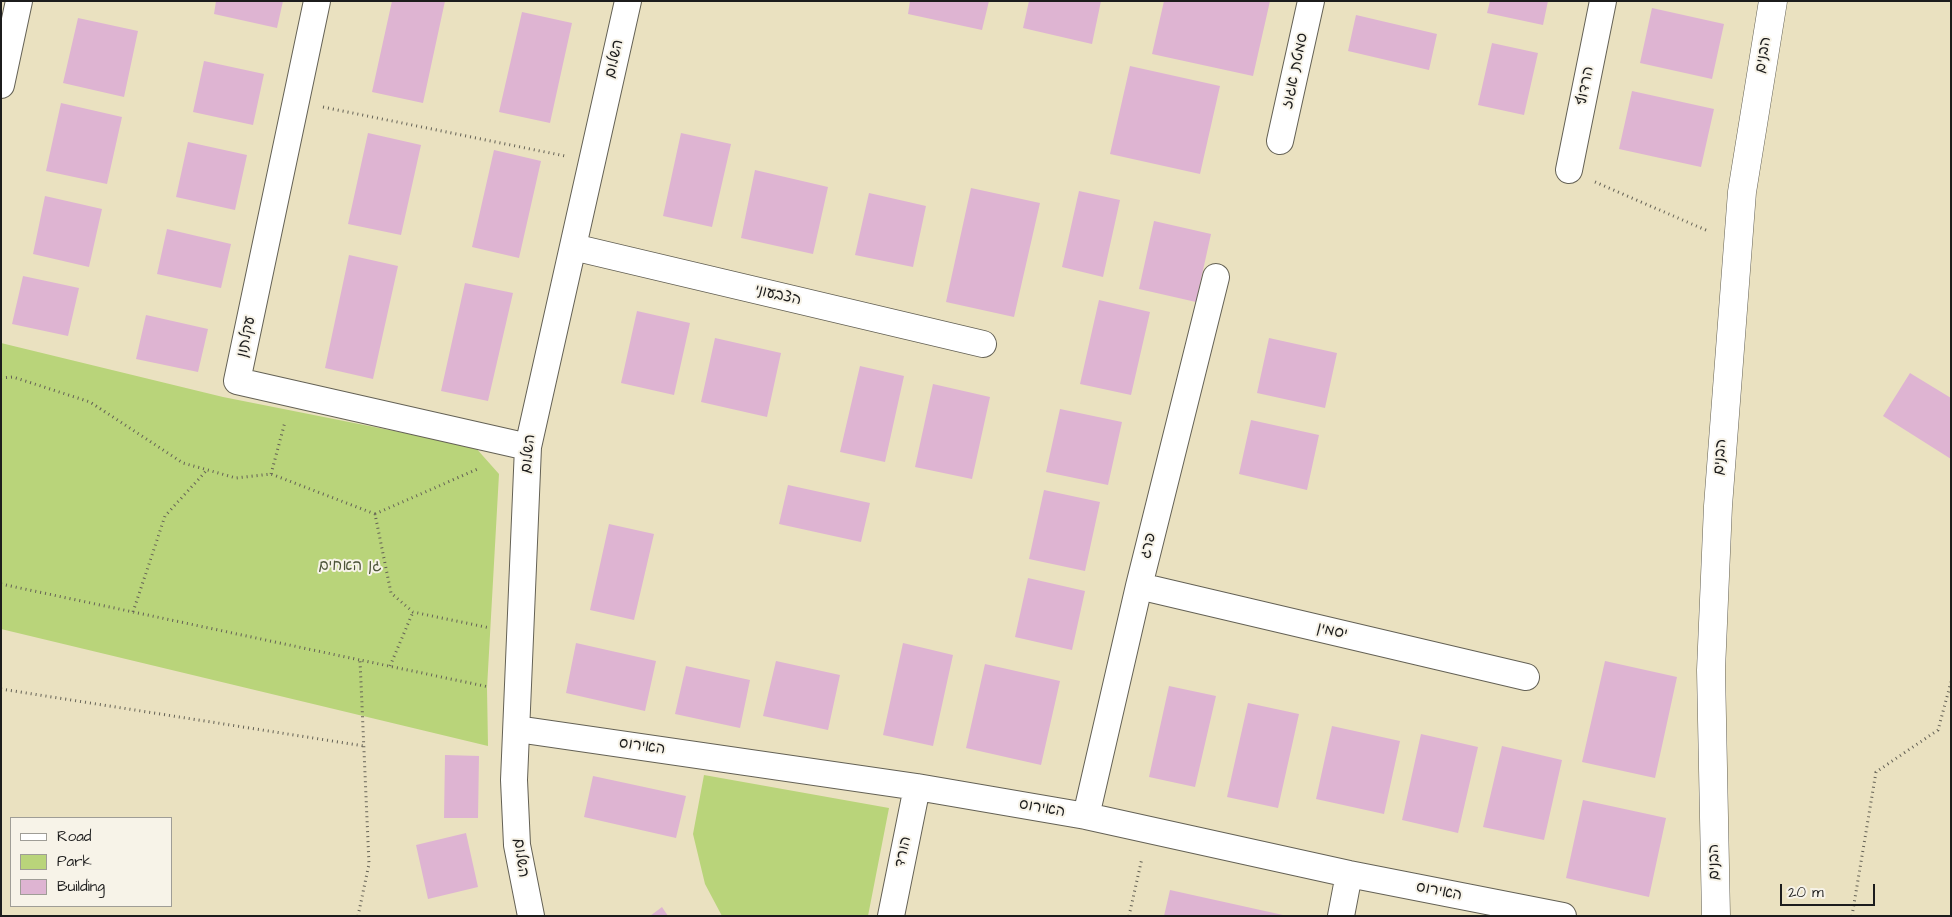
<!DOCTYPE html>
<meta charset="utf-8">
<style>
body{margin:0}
#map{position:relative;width:1952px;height:917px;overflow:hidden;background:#eae1c0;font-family:"Architects Daughter",sans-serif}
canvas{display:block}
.frame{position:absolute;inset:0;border:2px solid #1c1c1c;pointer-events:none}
.legend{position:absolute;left:10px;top:817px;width:162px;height:90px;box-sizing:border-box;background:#f7f3e8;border:1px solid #9f9d96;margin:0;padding:6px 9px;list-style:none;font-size:15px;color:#1c1c1c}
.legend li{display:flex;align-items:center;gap:10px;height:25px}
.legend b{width:25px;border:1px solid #9f9d96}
.scale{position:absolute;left:1780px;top:884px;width:95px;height:22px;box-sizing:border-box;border:2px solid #1c1c1c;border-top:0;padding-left:6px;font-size:15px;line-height:18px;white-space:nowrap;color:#1c1c1c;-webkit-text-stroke:4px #f7f3e8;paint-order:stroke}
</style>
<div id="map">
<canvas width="1952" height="917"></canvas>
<div class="frame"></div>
<ul class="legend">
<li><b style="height:6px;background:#fff"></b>Road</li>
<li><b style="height:14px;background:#b9d47a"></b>Park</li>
<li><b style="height:14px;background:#deb4d2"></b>Building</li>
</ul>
<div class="scale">20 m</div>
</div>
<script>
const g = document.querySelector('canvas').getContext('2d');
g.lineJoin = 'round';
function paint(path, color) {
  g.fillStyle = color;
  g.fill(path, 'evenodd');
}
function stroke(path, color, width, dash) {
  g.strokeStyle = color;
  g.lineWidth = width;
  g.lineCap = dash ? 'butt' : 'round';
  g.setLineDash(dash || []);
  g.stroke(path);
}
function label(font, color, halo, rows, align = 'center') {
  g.font = font + ' "Architects Daughter","Playpen Sans Hebrew",sans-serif';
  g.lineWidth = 4;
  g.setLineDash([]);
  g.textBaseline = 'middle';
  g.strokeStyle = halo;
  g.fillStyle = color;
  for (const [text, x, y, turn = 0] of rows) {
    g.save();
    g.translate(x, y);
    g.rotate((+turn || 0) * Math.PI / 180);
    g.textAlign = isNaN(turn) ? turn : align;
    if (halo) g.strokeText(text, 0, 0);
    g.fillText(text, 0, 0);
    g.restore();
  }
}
paint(new Path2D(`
 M1,343L223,397L475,447L499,474L487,688L488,746L1,629Z
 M704,775L889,808L868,916H722L705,884L693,834Z`), '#b9d47a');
paint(new Path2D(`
 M216,1H283L277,28L214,14Z
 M392,1H445L423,103L372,92Z
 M910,1H989L982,30L908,14Z
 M1029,1H1101L1092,44L1023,28Z
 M1164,1H1270L1253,76L1152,54Z
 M1490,1H1548L1543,25L1487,13Z
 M1652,8L1724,24L1712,79L1640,63Z
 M522,12L572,23L550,123L499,112Z
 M1356,15L1437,34L1429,70L1348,51Z
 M78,18L138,31L124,97L63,83Z
 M1492,43L1538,53L1524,115L1478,105Z
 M204,61L264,74L253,125L193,112Z
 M1130,66L1220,86L1200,174L1110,154Z
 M1632,91L1714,109L1701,167L1619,149Z
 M61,103L122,117L107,184L46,171Z
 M368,133L421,145L401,235L348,224Z
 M681,133L731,144L712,227L663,216Z
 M188,142L247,155L235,210L176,197Z
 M494,150L541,161L519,258L472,247Z
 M755,170L828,187L813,254L741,238Z
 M971,188L1040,203L1014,317L946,302Z
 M1079,191L1120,200L1103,277L1062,267Z
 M869,193L926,206L913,267L855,255Z
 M45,196L102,209L89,267L33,254Z
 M1154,221L1211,234L1196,302L1139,289Z
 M167,229L231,244L221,288L157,274Z
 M349,255L398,266L373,379L325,368Z
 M23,276L79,288L68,336L12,324Z
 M465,283L513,293L488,401L441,391Z
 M1099,300L1150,312L1131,395L1080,384Z
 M637,311L690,323L674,395L621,383Z
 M146,315L208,329L198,372L136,359Z
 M715,338L781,353L767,417L701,402Z
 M1269,338L1337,353L1325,408L1257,393Z
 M860,366L904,376L885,462L840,452Z
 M1910,373L1951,398V459L1883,416Z
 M933,384L990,397L972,479L915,467Z
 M1060,409L1122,422L1108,485L1046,472Z
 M1251,420L1319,435L1307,490L1239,474Z
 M788,485L870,503L861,542L779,524Z
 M1044,490L1100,502L1085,571L1029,559Z
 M609,524L654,534L634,620L590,610Z
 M1028,578L1085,591L1072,650L1015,637Z
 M576,643L656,661L645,711L566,693Z
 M903,643L953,655L933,746L883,735Z
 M776,661L840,675L828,730L763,716Z
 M1605,661L1677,677L1655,778L1582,762Z
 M985,664L1060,681L1041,765L966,748Z
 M686,666L750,680L740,728L675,714Z
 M1169,686L1216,696L1195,787L1149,777Z
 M1248,703L1299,714L1278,808L1227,797Z
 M1332,726L1400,741L1384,814L1316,799Z
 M1421,734L1478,747L1458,833L1402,820Z
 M1502,746L1562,760L1544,840L1483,827Z
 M445,755L479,756L478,818H444Z
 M593,776L686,796L676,838L584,817Z
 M1583,800L1666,818L1649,897L1566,878Z
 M466,833L478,887L428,899L416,845Z
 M1170,890L1283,915V916H1164Z
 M662,907L668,916H650Z`), '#deb4d2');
const minor = new Path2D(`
 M317,1L237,381L528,447
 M1,85L19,1
 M1280,141L1311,1
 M1569,170L1603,1
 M573,247L983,344
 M1139,586L1526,677
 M517,729L917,787L1086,816L1349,874L1563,916
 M1086,816L1139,586L1216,277
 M531,916L517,845L514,780L528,447L628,1
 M891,916L917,787
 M1341,916L1349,874`);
const tertiary = new Path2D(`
 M1716,916L1711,670L1718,506L1742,192L1773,1`);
stroke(minor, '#646155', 28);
stroke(tertiary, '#646155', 29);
stroke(new Path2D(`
 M323,107L565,156
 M1595,182L1708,231
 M1,378L13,377L90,402L183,463L236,478L271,474L375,514L391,593L413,612L490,628
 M271,474L285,422
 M375,514L480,468
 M1,584L360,660
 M133,612L165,516L207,470
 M390,666L413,612
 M1,689L364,746
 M358,916L369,864L360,660L489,687
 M1129,916L1142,858
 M1852,916L1876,772L1938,730L1951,682`), '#646155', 3, [1, 4]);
stroke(minor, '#fff', 26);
stroke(tertiary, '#fff', 28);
label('15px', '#1c1c1c', '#f7f3e8', [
 ["הבנים",1764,55,-81],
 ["השלום",615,59,-77],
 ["סמטת אגוז",1296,71,-78],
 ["הרדוף",1586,86,-79],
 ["הצבעוני",778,296,13],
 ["עקלתון",247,337,-78],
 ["השלום",529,454,-84],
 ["הבנים",1721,457,-86],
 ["פרג",1149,546,-76],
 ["יסמין",1332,632,13],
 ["האירוס",642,747,8],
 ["האירוס",1042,809,10],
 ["הורד",904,852,-78],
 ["השלום",520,858,82],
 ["הבנים",1715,862,-91],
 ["האירוס",1439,892,11]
]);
label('15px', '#4b5338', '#f7f3e8', [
 ["גן האחים",350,567]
]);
</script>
